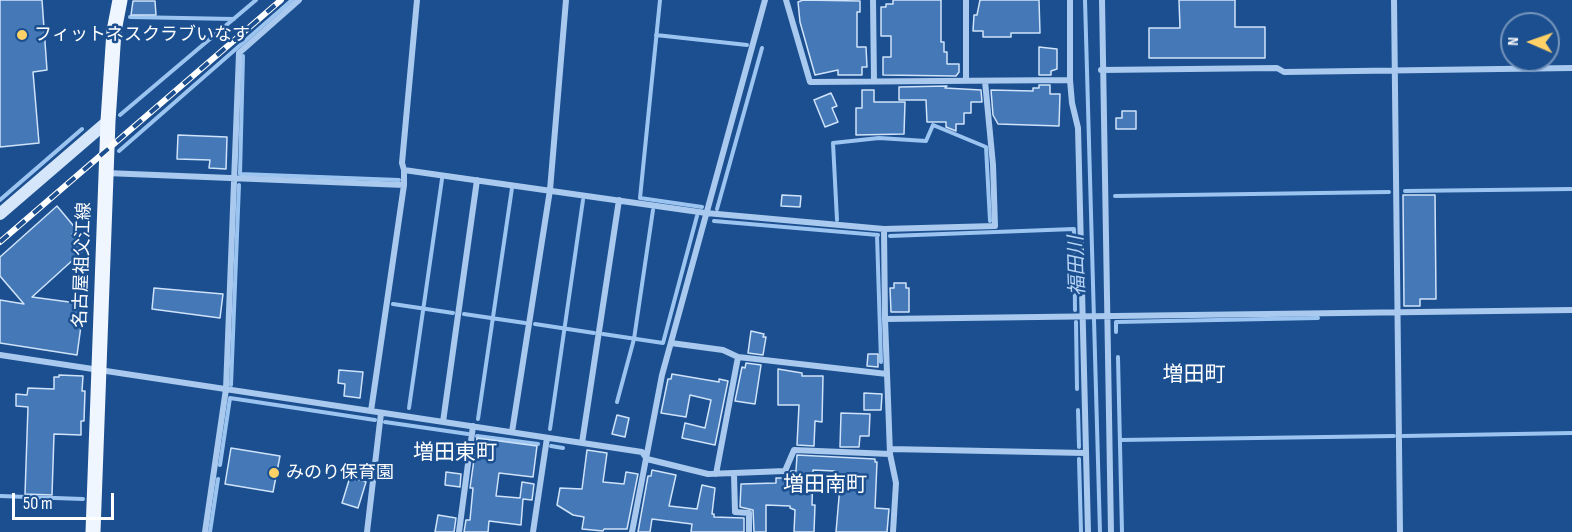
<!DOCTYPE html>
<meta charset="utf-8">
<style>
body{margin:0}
#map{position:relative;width:1572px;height:532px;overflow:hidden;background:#1b4f8f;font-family:"Sofia Sans Condensed",sans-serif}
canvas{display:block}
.north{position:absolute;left:1500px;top:12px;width:60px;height:60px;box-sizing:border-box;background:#1b4f8f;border:2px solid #7695bc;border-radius:50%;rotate:272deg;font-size:16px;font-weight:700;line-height:24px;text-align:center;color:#fff}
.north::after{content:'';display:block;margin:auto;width:21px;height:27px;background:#ffd166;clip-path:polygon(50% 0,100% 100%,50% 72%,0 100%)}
.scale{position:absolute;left:12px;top:493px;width:102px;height:27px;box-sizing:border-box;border:3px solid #fff;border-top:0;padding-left:8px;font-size:18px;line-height:21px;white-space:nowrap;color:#fff;-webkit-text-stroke:4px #1b4f8f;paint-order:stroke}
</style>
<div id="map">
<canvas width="1572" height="532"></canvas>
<div class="north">N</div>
<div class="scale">50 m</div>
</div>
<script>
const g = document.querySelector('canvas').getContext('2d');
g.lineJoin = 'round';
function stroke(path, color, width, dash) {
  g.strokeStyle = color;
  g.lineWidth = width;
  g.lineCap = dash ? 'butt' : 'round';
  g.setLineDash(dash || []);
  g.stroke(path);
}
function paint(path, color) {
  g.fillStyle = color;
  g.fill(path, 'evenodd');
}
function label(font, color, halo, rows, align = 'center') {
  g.font = font + ' "Sofia Sans Condensed","Noto Sans JP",sans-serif';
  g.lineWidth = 5;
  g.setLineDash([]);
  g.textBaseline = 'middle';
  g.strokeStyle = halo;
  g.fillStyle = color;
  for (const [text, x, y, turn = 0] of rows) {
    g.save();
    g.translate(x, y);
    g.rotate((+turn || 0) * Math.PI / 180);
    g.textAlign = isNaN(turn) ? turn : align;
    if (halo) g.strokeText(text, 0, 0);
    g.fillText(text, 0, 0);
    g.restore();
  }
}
stroke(new Path2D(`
 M660,0L640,198L702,207
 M1085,0L1100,532
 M130,17L234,19
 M656,35L747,45
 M243,56L240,174L399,180
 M120,115L256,0
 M119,151L292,0
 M1405,191L1572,189
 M1115,196L1389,192
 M0,200L82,129
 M717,209L762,48
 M837,220L833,143L879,138L926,141L933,125L986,147L990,221
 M714,221L878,235
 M877,235L881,362
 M890,236L1074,229L1075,310
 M393,304L453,313
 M464,314L525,323
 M1076,322L1077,389
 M535,324L594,333
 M1116,332V322L1318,318
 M603,334L663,343L697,216
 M1118,357L1122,532
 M231,385L239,185
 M617,402L634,339L653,210
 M409,408L442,179
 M1078,410L1079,447
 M478,419L512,188
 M385,422L468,434
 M550,429L583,200
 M477,436L538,444
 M1403,436L1572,433
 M1120,440L1394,436
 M551,446L563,448
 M1079,459L1081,532
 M220,465L230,398L375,420
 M0,496L83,499
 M210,532L218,479`), '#9cc4f0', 4);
const building = new Path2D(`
 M0,0H42L47,70L33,72L39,143L0,147Z
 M803,0L860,1V12H857V47H866L867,67H862V75H838V70L815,75L800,22L798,2Z
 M893,0H941V42H944V52H947V64H959V72L956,76L883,75V57H891V36H881V7H886V4H893Z
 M980,0H1039L1040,33H1011V37H983V31H973L974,15H977Z
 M1179,0H1235V27H1265V58H1149V28H1180Z
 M133,1H155L156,15H131Z
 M1039,47L1057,49V69L1051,71V75H1039Z
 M1039,85H1050V94H1060L1059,126L998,124L993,115L991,90L1033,91V88H1039Z
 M947,86L945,88L981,90L982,102H971V113H964V124H956V131L946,127V122H927L926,100H899V87Z
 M862,90H874V102H905L904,134L856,135V108H862Z
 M831,93L837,106L832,108L838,122L825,127L814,100Z
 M1122,111H1136V129H1116V118H1122Z
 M178,135L227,137L226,169L209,168L210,160L177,159Z
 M782,195L801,196L800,207L781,206Z
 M1403,195H1435L1436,299H1420V306H1404Z
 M57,206L77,230L72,234L85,249L32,297L84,304L77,355L0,343V300L24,304L0,276V257Z
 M894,283H906V288H909V312H891L890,288H894Z
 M154,288L223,294L220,318L152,309Z
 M751,331L764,334L763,337H766L763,355L748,353Z
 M868,354H878V367L867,366Z
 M746,363L761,365L755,404L735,401L742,367L745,368Z
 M778,369L802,373V376H823L822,422L815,421L814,446L797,445L799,405H778Z
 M339,370L363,372L360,398L344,396L345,384L338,383Z
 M672,374L719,382V379L728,381L715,445L682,438L685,423L705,428L711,400L690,395L686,417L661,413L668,379H671Z
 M59,375L83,376L82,391H85L84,421H81V435L54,434L52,495L25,494L28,407L16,406V394L27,395L28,388L54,389V377H59Z
 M864,393L882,394L881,410H864Z
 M841,413L870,414L869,436H860L859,447H840Z
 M617,415L629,418L625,437L612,434Z
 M477,438L537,446L533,477L499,473L496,496L520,498L522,482L534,484L532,500L523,499L521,525L489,521L488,532H464L466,520H470L473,488H470Z
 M231,448L280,456L273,492L225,484Z
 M587,450L607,453L603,482L624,484L626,472L638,474L627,529H604L603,531L582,529L584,517L573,515L557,505L560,488L582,489Z
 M797,455L875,459V462H877L875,508L889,509L887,532H836L840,486H835V471L813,470L812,505H815L814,532H794L795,510L790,508V506L766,505V532H754L753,510L740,507L741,484L776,483V478H789L791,471H796Z
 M652,470L676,475L669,506L697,509L702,485L715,488L712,514H714V517L744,518V532H691L692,524L652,519L650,532H638L648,476H651Z
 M446,472L461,474L460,487L445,485Z
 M350,477L366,482L358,508L342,503Z
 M438,515L456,518L454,532H435Z`);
paint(building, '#4478b7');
stroke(building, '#cfe3fa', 1.5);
stroke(new Path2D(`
 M786,0L810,82L1070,80V0
 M873,0L874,81
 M966,0V81
 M1102,0L1111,532
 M1394,0L1400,532
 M1101,70L1277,68L1284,72L1572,68
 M1070,80L1072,103L1078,128L1088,532
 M404,170L706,213L884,229L885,319L890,454L896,483L893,532
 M106,173L404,185
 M884,229L995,226L993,165L985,81
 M885,319L1572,310
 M671,343L723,350L738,357L887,374
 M0,355C214,388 428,420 642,452L647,459L708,474L785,471L794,450L890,454
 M371,411L404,185V170L402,163L417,0
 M443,422L477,180
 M512,432L550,190L566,0
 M582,443L619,200
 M890,449L1085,453
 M716,474L738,357
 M734,474L735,512L749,513V532
 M205,532L226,389L239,53L299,0
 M367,532L381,413
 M459,532L473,426
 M533,532L547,438
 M632,532L662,375L765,0`), '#a9c9ee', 6);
stroke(new Path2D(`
 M0,214L108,121`), '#d6e6fa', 12);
stroke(new Path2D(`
 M93,532L108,121L114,31L120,0`), '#f0f6ff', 15);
const rail = new Path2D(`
 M0,242L281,0`);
stroke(rail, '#fff', 6);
stroke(rail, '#1b4f8f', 4, [11]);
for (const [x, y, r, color] of [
 [22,35,6,"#ffd166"],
 [274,473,6,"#ffd166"]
]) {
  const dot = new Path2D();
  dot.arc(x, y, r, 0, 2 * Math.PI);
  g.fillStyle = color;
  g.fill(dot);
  stroke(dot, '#1b4f8f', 2);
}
label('18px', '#fff', '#1b4f8f', [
 ["フィットネスクラブいなす",34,35],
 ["みのり保育園",286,473]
], 'left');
label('18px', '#fff', '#1b4f8f', [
 ["名古屋祖父江線",83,265,-88]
]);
label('italic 20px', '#b5d3f5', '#1b4f8f', [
 ["福田川",1078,266,-92]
]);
label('21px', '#fff', '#1b4f8f', [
 ["増田町",1194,376],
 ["増田東町",455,454],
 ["増田南町",825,486]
]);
</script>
